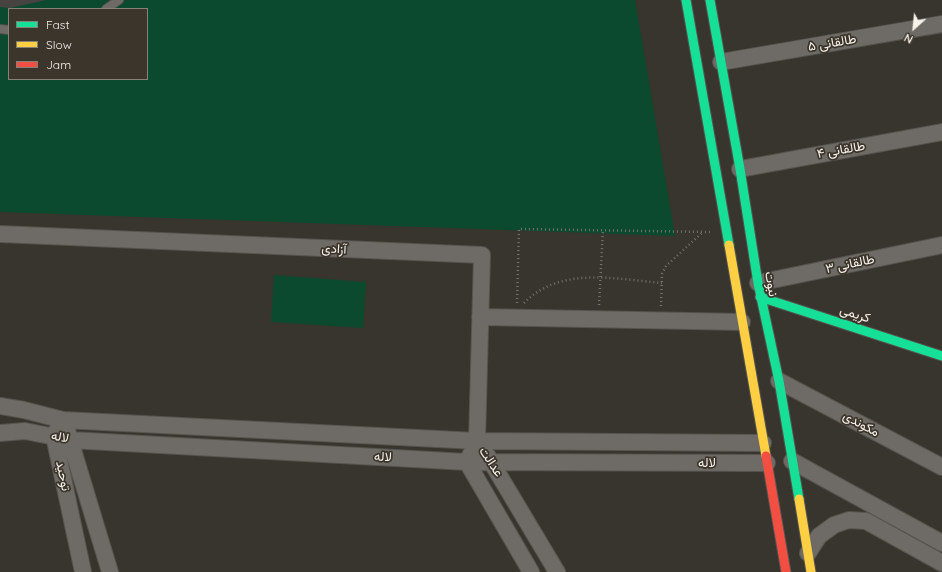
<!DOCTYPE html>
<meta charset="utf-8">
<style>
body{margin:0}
#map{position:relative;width:942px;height:572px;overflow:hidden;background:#38342e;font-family:Quicksand,sans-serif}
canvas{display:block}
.legend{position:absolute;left:8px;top:8px;width:140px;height:72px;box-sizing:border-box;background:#3b352b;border:1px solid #868178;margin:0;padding:5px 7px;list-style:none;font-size:12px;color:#f6f2eb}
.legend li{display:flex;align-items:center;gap:8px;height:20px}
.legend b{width:20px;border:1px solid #868178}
.north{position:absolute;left:894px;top:8px;width:40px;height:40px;-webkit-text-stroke:3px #3b352b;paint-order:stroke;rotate:207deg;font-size:11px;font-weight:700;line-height:16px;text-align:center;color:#f6f2eb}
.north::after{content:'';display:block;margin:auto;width:14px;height:18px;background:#f6f2eb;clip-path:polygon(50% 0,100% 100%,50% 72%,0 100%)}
</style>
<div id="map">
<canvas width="942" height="572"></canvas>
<ul class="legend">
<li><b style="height:5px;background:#16e098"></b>Fast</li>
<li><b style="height:5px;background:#ffcf43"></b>Slow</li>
<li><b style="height:5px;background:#f24e42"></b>Jam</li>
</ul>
<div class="north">N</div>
</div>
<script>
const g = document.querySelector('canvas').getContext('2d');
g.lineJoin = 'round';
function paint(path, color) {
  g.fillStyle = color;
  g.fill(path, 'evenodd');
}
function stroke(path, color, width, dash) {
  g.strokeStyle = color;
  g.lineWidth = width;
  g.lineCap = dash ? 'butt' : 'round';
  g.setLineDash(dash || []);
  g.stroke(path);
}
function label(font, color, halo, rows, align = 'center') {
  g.font = font + ' Quicksand,Vazirmatn,sans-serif';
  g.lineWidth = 3.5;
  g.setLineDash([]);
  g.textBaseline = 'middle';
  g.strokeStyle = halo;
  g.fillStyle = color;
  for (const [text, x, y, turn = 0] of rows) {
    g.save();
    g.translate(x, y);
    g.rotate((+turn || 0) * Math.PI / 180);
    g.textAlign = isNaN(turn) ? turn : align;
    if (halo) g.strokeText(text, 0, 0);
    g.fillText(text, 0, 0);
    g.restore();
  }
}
paint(new Path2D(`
 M0,0H635L675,236L0,212ZM9,9H147V79H9Z
 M274,275L366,282L363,328L271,322Z`), '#0b4a2f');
const lane = new Path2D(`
 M106,9L119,0
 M0,29L9,30`);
const street = new Path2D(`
 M721,62L942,24
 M740,169L942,132
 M0,234L482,255L477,441L467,462L531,572
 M758,283L942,245
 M480,317L742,322
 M779,381L942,467
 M0,406L24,410L63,420L477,441L763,443
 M58,428L54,436L83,572
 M67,430L110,572
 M0,433L25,431L70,440L467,462L767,463
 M487,455L557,572
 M792,461L942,543
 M808,553L819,536L834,525L849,520L866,521L942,563`);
const fast = new Path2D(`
 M686,0L729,245
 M710,0L740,169L758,283L779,381L799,499
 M760,297L942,356`);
const slow = new Path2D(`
 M729,245L766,456
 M799,499L811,572`);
const jam = new Path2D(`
 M766,456L786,572`);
stroke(lane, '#56534e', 10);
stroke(street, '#56534e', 18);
stroke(fast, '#56534e', 11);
stroke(slow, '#56534e', 11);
stroke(jam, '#56534e', 11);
stroke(new Path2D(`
 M517,303L519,229L710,232
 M524,303C560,266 615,279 662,283
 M599,305L603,230
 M661,306L662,274L666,266L703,232`), '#74726e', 2.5, [1, 3]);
stroke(lane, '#6e6b66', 8);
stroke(street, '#6e6b66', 16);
stroke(fast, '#16e098', 9);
stroke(slow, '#ffcf43', 9);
stroke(jam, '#f24e42', 9);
paint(new Path2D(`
 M0,0H46L10,8L0,7Z`), '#474340');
label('13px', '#f6f2eb', '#3b352b', [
 ["طالقانی ۵",832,43,-10],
 ["طالقانی ۴",841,150,-10],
 ["آزادی",334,249,3],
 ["طالقانی ۳",850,264,-12],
 ["نبوت",771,284,80],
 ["کریمی",855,314,18],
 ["مکوندی",861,424,28],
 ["لاله",60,437,11],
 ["لاله",383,457,3],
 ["عدالت",491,462,57],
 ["لاله",707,463],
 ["توحید",63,476,78]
]);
</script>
